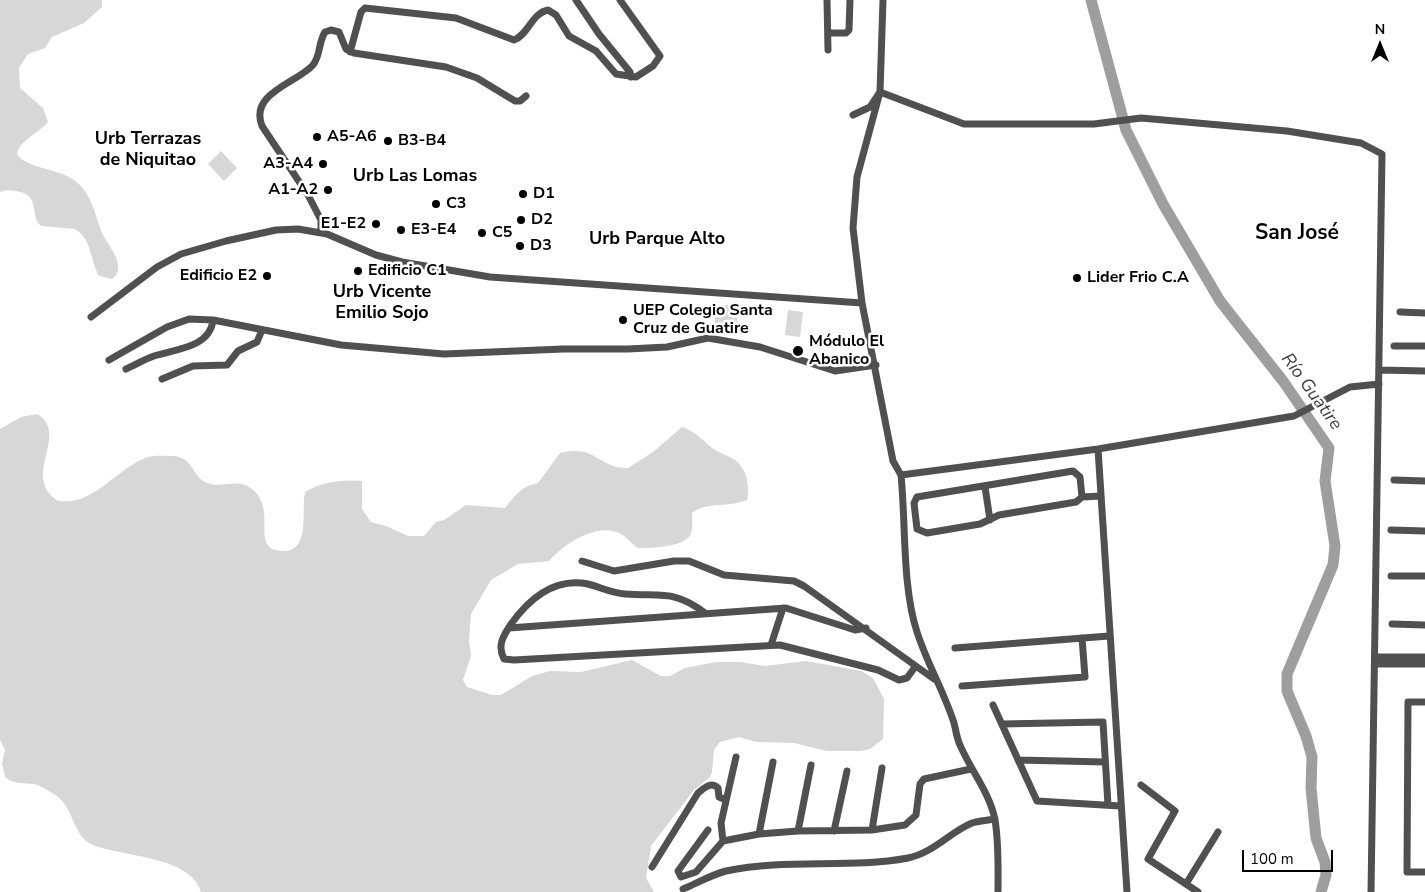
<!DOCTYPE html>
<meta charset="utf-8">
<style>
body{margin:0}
#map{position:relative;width:1425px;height:892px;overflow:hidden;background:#fff;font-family:"Nunito Sans",sans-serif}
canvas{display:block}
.north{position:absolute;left:1355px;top:20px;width:50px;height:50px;-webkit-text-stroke:4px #fff;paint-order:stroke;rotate:0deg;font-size:14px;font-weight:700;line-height:20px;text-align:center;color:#000}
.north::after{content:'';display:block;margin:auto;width:18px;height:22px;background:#000;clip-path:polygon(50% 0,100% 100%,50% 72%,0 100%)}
.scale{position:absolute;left:1242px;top:850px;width:91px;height:22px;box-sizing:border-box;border:2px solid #000;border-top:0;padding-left:6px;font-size:15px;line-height:18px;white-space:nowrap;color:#000;-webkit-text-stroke:4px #fff;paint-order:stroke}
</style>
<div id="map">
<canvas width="1425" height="892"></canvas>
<div class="north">N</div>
<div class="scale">100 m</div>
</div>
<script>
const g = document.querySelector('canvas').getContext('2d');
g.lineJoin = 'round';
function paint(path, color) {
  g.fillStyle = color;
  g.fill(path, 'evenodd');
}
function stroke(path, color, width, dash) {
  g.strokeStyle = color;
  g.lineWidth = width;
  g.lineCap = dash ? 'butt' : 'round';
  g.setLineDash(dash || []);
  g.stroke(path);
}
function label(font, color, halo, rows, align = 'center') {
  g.font = font + ' "Nunito Sans",sans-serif';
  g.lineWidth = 5;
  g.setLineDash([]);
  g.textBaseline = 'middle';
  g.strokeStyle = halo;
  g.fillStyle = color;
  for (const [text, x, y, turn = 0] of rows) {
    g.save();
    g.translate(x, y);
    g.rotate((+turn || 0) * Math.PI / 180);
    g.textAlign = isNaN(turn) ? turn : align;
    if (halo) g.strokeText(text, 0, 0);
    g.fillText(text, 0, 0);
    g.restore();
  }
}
paint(new Path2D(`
 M0,0H102V7L84,23L52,37L45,48L28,54L19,68L20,88L43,108L48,122C40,132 19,141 17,154C23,166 57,170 69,177C92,189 94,214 103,235C109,247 128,267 112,279L99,276C90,260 92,239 75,229L41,226C29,216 42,195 16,191C10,190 5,190 0,192Z
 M221,151L237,168L224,181L208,164Z
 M715,305H737V332H715Z
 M788,310L803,312L800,337L785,335Z
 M37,414C71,434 20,476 58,501C95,506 116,468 148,457C155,455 167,456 174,456C193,458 192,475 205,482C221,490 236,477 252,489C279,510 248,550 283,551C311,552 301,510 305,492C321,482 343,479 362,481V509L371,522L386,526L408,536H424L436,522L444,520L466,505L505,508C515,496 521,486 538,483L560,453C598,444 596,468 628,468L653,452L682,427C695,431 701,439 711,447C718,453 728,455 735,460C747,469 750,487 747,500C728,508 708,501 692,513C692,520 694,531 689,537C681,547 650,548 638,548C630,543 625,534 616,532C594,524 563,545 549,561L518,564L491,580L471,614L469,640L471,656L463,680L467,687L492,695H501L532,676L550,671L581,672L632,660L661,676H670L685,668L716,662H740L765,666L806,661L861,671L873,678L884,699L883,739L870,749L861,751H827L794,743L756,742L739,737L720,742L714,750L712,772L710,777L694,790L651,846L646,878L654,892H201C191,856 123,857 93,845C73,837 74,809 58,797C51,792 42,786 34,784C24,783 13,784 5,777L2,763L5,750L0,740V429L21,417Z`), '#d7d7d7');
stroke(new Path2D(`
 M1091,0L1126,130L1163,204L1220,301L1283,381L1329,448L1325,481L1335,546L1333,565L1287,674V691L1306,736L1312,757L1311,788L1316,838L1325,862L1326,875L1321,892`), '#9e9e9e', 11);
stroke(new Path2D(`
 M576,0L599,34L630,72L631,77
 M827,0L828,50
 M883,0L880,92L857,177L853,228L862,303L893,461L901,475C906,524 902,586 917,632C927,663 943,690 953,720C956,728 956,737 960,745C971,771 990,793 995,820C999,844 998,868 998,892
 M828,33H846L849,30L850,0
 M350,52L361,12L365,8L456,18L514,40C528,35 532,13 548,10L556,15L569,36L596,51L616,74L636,77L653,66L660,56L620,0
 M853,115L870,107L880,92L964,124H1094L1141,118L1287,131L1361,143L1382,154L1371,892
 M321,233V220L308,195L262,126C249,93 297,83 313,65C321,55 318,43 325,32L331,30L339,32L346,49L354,53L446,67L477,78L515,101H520L526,96
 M1400,312L1425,313
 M91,317L157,267L181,254L226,241L276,230L298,229L327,234L376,255L402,262L490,277L862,303
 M1394,346H1425
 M109,360L167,327L189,319L213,320L341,345L444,354L563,349H628L667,347L708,338L760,347L835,371L876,365
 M126,369C135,365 145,359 154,356C175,349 210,348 213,320
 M1379,370L1425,371
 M162,379L193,366L227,365L238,351L257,342L262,330
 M1098,449L1127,892
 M1073,471L1080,477L1082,497L1076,502L999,515L980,524L927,533L917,529L914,503L917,497Z
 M901,475L1098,449L1294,416L1350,387L1379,384
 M1394,480L1425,481
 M985,487L990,520
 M1082,497L1101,496
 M1391,530L1425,531
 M582,561L614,571L674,561H689L724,575L794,581L804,586L934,679
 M1391,576H1425
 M705,613C674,589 660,597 625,594C611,593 600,587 588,584C554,577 529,599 511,624C503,636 497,646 504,659L514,660L780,645L878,670L899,680L907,678L915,667
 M1392,624L1425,625
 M509,628L786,608L855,630L866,628
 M771,645L783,608
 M955,648L1109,636
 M1375,657H1425
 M1375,664H1425
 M962,686L1085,677L1082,638
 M1425,702H1408L1407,872H1425
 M993,705L1037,801L1120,806
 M1002,724L1103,722L1108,805
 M1018,760L1105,762
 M1141,785L1175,811L1148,859L1198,892
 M708,830L678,871L681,877L696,872L723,841L759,834L798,831L872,830L905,825L916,815L920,784L924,779L971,769
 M872,830L882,768
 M798,831L811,765
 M834,831L847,771
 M759,834L773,762
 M723,841L721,823L736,757
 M652,867L698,793C704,788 711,781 718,788L719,797L726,800
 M1186,884L1218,832
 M683,889C697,883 711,875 726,871C786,858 849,869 908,858C933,853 950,832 972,823C979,821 988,820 995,819`), '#505050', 7);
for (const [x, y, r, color] of [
 [317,137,5,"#000"],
 [388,141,5,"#000"],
 [323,164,5,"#000"],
 [328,190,5,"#000"],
 [523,194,5,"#000"],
 [436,204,5,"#000"],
 [521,220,5,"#000"],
 [376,224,5,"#000"],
 [401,230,5,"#000"],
 [482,233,5,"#000"],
 [520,246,5,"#000"],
 [358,271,5,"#000"],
 [267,276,5,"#000"],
 [1077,278,5,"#000"],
 [623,320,5,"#000"],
 [798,351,6,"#000"]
]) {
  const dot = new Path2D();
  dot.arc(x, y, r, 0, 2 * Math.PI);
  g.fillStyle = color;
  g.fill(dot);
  stroke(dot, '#fff', 2);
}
label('bold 16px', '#000', '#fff', [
 ["A5-A6",327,137],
 ["B3-B4",398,141],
 ["A3-A4",313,164,"right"],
 ["A1-A2",318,190,"right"],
 ["D1",533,194],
 ["C3",446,204],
 ["D2",531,220],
 ["E1-E2",366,224,"right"],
 ["E3-E4",411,230],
 ["C5",492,233],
 ["D3",530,246],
 ["Edificio C1",368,271],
 ["Edificio E2",257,276,"right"],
 ["Lider Frio C.A",1087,278],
 ["UEP Colegio Santa",633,311],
 ["Cruz de Guatire",633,329],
 ["Módulo El",809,342],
 ["Abanico",809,360]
], 'left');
label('bold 18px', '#000', '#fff', [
 ["Urb Terrazas",148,140],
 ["de Niquitao",148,161],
 ["Urb Las Lomas",415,177],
 ["Urb Parque Alto",657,240],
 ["Urb Vicente",382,293],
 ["Emilio Sojo",382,314]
]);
label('italic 18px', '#3f3f3f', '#fff', [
 ["Río Guatire",1311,392,54]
]);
label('bold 21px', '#000', '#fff', [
 ["San José",1297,234]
]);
</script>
